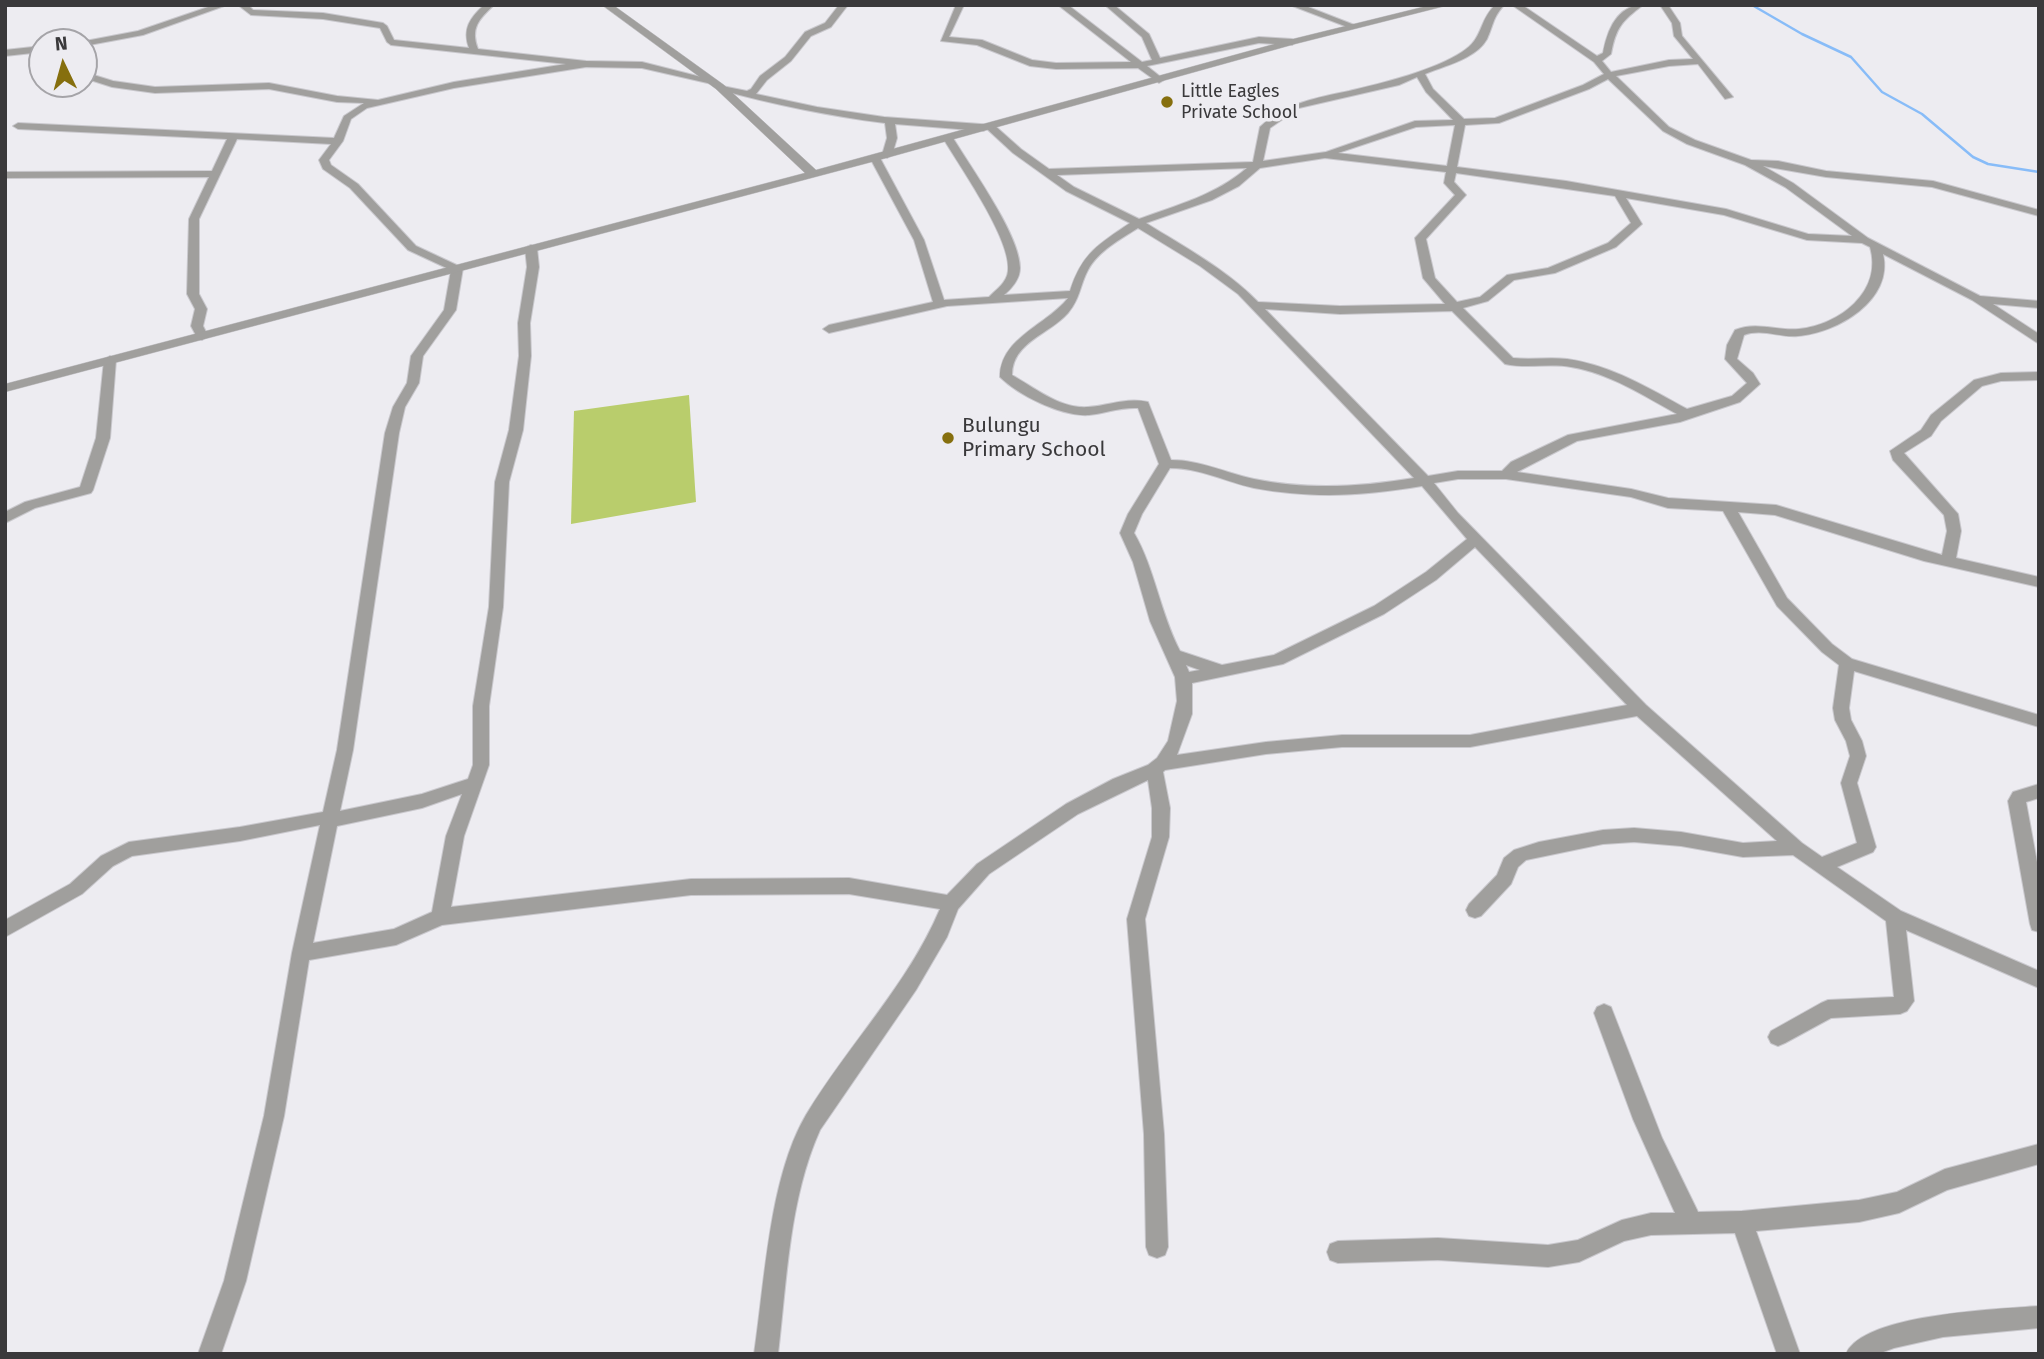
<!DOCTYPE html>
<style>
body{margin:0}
#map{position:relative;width:2044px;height:1359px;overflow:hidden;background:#edecf1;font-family:"Fira Sans",sans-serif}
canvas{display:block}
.frame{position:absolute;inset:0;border:7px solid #3a393b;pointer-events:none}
.north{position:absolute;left:28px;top:28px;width:70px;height:70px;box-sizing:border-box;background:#edecf1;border:2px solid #a5a4a8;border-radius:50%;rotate:355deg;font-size:19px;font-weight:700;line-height:28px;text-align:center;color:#3a393b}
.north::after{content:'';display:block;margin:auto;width:24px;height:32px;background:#866f0e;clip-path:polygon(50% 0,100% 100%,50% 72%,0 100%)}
</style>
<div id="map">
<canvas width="2044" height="1359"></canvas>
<div class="frame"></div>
<div class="north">N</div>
</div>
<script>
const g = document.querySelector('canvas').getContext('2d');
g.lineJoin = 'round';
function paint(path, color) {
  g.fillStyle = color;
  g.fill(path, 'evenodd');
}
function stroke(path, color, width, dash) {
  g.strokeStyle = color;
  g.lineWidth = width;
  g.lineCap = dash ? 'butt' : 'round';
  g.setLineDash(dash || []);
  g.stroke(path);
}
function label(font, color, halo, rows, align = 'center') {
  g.font = font + ' "Fira Sans",sans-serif';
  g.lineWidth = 7;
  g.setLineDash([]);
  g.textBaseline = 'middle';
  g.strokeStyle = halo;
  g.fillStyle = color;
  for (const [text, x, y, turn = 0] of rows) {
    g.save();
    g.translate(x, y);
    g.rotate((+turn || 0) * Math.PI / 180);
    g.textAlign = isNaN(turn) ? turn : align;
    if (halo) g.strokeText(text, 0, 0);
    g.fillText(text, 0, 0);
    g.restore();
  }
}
paint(new Path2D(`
 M689,395L696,502L571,524L574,411Z`), '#b9cd6c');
stroke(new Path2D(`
 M1752,5L1802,34L1851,57L1882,92L1922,114L1973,157L1988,164L2039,172`), '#88bcf8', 2.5);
const minor = new Path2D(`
 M214,5H227L143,35L84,46V42H80L138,31Z
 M238,5H248L253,10L323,13L383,23L387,26L394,40L469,48C462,29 470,18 484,5H494C479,19 470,28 478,49L586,61L642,62L717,81L712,84L642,68L586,67L454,88L367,108L351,119L343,141L329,160L331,165L358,184L416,246L463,268L456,310L423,356L419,383L405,407L399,433L353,750L340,811L422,794L468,779L473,765V706L489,607L495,482L509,430L519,356L518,323L527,267L525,248L531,245L537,248L539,267L530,323L531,356L523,430L509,482L503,607L489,706V765L464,836L451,907L691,879L849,878L947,895L977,864L1066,804L1113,779L1148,765L1157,758L1168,741L1177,701L1175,677L1150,621L1133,562L1120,533L1128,514L1159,464L1138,408C1121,407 1106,413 1089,415C1062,417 1018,395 1000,377C1000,338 1047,325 1068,298L947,306L829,333L823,329L829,325L933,302L914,240L870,158L871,156L880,158L924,240L944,300L989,297C997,289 1007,282 1008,271C1012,240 960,167 943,138L945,136L953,138C971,168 1020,235 1020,268C1020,279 1012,288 1004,295L1070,291C1082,253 1099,244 1130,223L1066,191L1013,153L987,129L983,131L895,124L897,138L892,155L887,158L882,155L887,138L885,123C828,116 772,104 717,89V85L747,91L751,89L760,76L785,57L805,32L825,23L839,5H848L831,27L811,36L791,61L767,80L756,94L817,107L884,117L994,125L1021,149L1049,169L1253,162L1260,127C1285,103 1316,98 1349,91C1382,83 1433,71 1462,52C1484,38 1478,22 1495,5H1504C1492,19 1494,24 1487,39C1476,59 1444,66 1425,74L1433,89L1464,119L1495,118L1583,85L1604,74L1594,62L1512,5H1522L1597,56L1603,53C1607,31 1617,5 1643,5C1622,21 1616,27 1611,54L1602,61L1611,72L1669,60L1693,59L1674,36L1672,23L1660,5H1668L1680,23L1682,36L1733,97L1725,99L1698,64L1669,66L1616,76L1669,127L1695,140L1751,160L1778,161L1826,171L1933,181L2039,210V216L1932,187L1826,177L1763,166L1793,183L1868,238L1980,296L2039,301V308L1993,304L2039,334V344L1972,300L1883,254C1894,300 1837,333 1798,336C1780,338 1762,328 1744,335L1737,359L1753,373L1760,384L1740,402L1680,422L1577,441L1517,472L1631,489L1668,498L1776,505L1942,555L1947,531L1944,515L1893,460L1890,451L1921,430L1931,415L1974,380L2001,373L2039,372V380L2001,381L1982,386L1941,421L1931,436L1904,453L1958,514L1961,531L1956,558L2039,577V587L1924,561L1775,515L1738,512L1787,598L1832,644L1852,659L2039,715V727L1854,671L1849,708L1851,720L1862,741L1866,756L1857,783L1876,847L1873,852L1837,867L1901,911L2039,971V988L1906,930L1914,1001L1907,1011L1900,1014L1831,1018L1785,1043L1778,1046L1771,1043L1768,1037L1771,1031L1821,1003L1828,1000L1894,997L1886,921L1793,855L1743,857L1681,846L1634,842L1603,844L1526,860L1518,867L1511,884L1481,916L1475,918L1469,916L1466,910L1469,904L1497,875L1504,858L1514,850L1539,842L1603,830L1634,828L1681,832L1743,843L1777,841L1637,716L1470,747H1342L1266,754L1165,770L1163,772L1170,808L1169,837L1145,919L1164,1134L1168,1247L1165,1255L1157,1258L1149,1255L1146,1247L1144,1134L1127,919L1152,837V808L1148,780L1078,814L989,874L958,909L947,937L916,990L820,1130C789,1199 787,1279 778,1354H754C765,1281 769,1178 806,1115C848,1045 908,985 940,909L849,894L691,895L442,925L396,945L309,960L284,1116L246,1281L221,1354H198L224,1281L264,1116L292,953L320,825L240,841L132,856L113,866L82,894L5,937V920L70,884L101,856L129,842L240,827L323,812L337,750L385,433L393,407L407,383L411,356L444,310L451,270L408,250L350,188L323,169L319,160L331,144L237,139L199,219V294L207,309L203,326L208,336L202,340L198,339L191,326L195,309L187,294L189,219L209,177L5,178V172L212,171L227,139L18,129L13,126L18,123L334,138L344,116L364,103L337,102L269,89L155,93L112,87L84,78V72L113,81L155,87L269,83L337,96L378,100L454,82L566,64L391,45L387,42L380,28L323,19L251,15ZM1417,77L1426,92L1453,120L1415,121L1326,152L1263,161L1270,128L1299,108L1399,85ZM1608,79L1663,131L1687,144L1745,165L1785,187L1852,236L1808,234L1726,209L1566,181L1457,167L1465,125L1499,123L1589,89ZM1455,125L1447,166L1338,153L1416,127ZM1325,158L1446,172L1444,183L1455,195L1415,238L1423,278L1445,304L1340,306L1258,302C1226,269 1184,247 1146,223L1212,200L1239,186L1260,168ZM1247,168C1216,195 1177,205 1139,219L1074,187L1057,175ZM1456,173L1615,196L1631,223L1608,243L1548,268L1507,275L1480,297L1457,302L1435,278L1426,239L1466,195L1454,182ZM1626,198L1724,215L1807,240L1862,243L1870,247C1883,292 1839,325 1799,329C1776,331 1757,321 1735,330L1727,345L1725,359L1747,383L1732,396L1687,409C1650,389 1611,365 1567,359C1549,357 1531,360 1513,358L1463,308L1488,301L1514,280L1555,273L1616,247L1642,224ZM1138,228L1200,266L1238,294L1414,478C1361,487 1308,490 1254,479C1226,473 1200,460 1171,460L1148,402C1126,397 1108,406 1088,407C1060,409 1035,388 1012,375C1012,342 1050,334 1068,313C1080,299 1080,285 1088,270C1098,251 1121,239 1138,228ZM1265,309L1340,314L1452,311L1505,364C1527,369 1549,363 1571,367C1609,373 1644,396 1677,414L1568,435L1511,462L1502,471H1458L1428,476ZM1170,468C1200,468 1226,482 1254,488C1314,499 1362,496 1422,486L1467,539L1426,572L1374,606L1274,655L1222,665L1180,651C1160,613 1155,569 1134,533L1142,514ZM1458,479H1506L1631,497L1668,508L1723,511L1777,606L1822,652L1839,665L1833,708L1835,720L1846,741L1850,756L1841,783L1857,843L1822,857L1802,843L1646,705L1458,513L1434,483ZM1475,547L1627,705L1470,735H1342L1266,742L1177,755L1192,714V683L1283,664L1384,614L1436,580ZM1186,665L1200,670L1189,672ZM462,794L446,836L432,912L394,929L313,943L337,826L422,808Z
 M956,5H964L949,37L982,40L1032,60L1056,63L1131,62L1058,5H1068L1142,62L1152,60L1142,37L1105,5H1114L1149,34L1160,58L1259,37L1292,39L1296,42L1292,45L1259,43L1147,66L1162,78L1164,80L1159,83L1138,68L1056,69L1030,66L977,45L941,41Z
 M1290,5H1303L1357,26L1350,28Z
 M42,46V52L5,56V50Z
 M110,356L116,360L110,438L93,490L91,493L35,508L5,523V512L25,502L80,487L96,438L104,360Z
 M2039,784V798L2026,802L2039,873V932L2032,930L2030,924L2008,801L2013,792Z
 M1604,1004L1611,1007L1662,1138L1698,1212L1742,1211L1859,1200L1897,1192L1945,1169L2039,1144V1164L1947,1190L1899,1213L1859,1222L1756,1231L1800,1354H1777L1735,1233L1651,1235L1624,1241L1579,1262L1548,1267L1438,1260L1338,1263L1330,1260L1327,1252L1330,1244L1338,1241L1438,1238L1548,1245L1578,1240L1622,1220L1651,1213H1675L1633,1119L1594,1013L1597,1007Z
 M2039,1306V1328L1943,1337L1894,1348L1878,1354H1846C1862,1314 1999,1309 2039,1306Z`);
const tertiary = new Path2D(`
 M602,5H613L724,85L816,170L1289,40L1431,5H1449L1295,44L879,160L5,392V384L805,173L716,89Z`);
stroke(minor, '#c9c8cd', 2);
stroke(tertiary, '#c9c8cd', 1);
paint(minor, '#a09f9d');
paint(tertiary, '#a09f9d');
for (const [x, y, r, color] of [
 [1167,102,7,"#866f0e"],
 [948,438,7,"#866f0e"]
]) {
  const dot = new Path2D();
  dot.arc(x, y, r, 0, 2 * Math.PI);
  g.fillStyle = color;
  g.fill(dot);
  stroke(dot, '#edecf1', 2.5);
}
label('18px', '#3a393b', '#edecf1', [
 ["Little Eagles",1181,92],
 ["Private School",1181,113]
], 'left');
label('21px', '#3a393b', '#edecf1', [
 ["Bulungu",962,426],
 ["Primary School",962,450]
], 'left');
</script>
